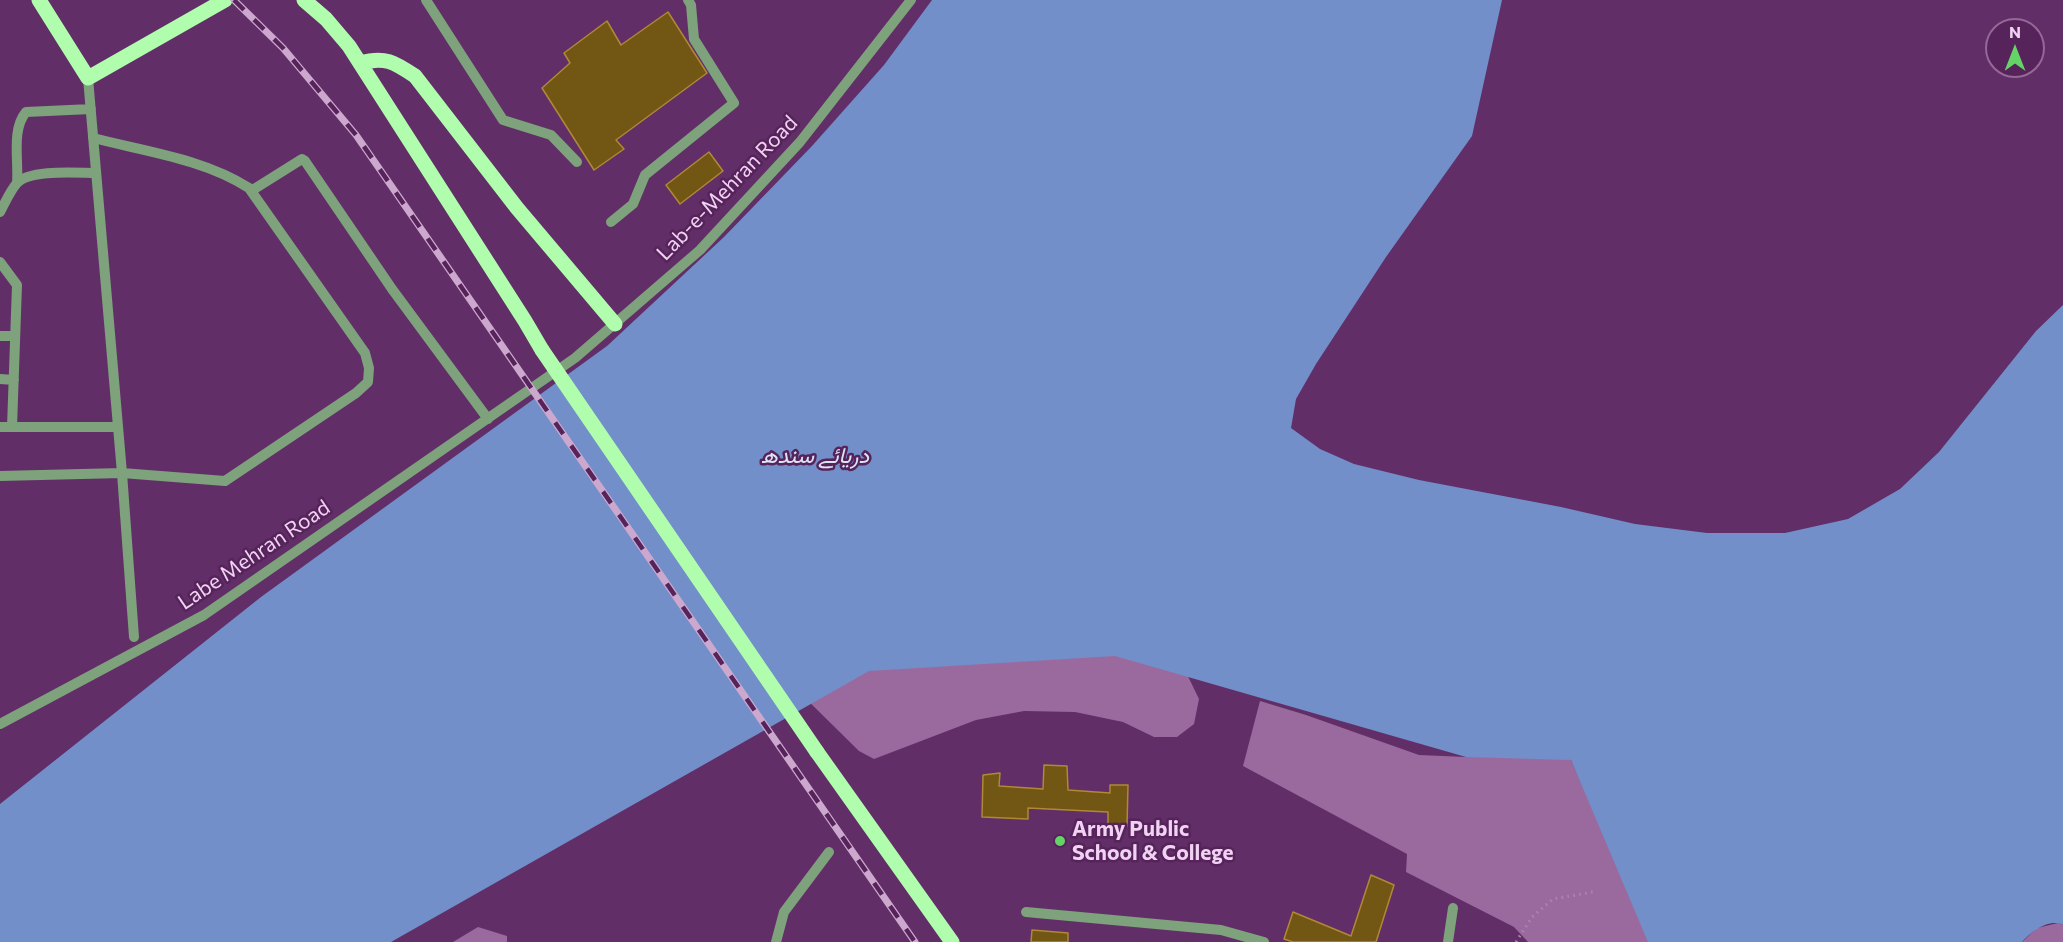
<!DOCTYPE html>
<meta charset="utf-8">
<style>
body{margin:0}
#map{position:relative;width:2063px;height:942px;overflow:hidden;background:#622e67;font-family:Commissioner,sans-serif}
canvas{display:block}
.north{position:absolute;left:1985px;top:18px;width:60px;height:60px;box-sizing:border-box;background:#56235b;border:2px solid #946997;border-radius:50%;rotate:0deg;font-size:16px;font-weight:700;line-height:24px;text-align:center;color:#f0d2f2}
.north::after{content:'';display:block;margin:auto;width:21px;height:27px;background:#65d467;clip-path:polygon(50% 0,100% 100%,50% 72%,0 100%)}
</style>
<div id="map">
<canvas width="2063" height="942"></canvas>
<div class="north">N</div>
</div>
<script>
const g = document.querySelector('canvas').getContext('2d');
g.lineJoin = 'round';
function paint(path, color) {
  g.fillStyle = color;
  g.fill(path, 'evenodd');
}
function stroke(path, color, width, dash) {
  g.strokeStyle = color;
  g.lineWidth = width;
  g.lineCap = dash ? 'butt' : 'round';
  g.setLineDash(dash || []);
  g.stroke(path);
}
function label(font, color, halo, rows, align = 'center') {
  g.font = font + ' Commissioner,Vazirmatn,sans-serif';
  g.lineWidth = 5;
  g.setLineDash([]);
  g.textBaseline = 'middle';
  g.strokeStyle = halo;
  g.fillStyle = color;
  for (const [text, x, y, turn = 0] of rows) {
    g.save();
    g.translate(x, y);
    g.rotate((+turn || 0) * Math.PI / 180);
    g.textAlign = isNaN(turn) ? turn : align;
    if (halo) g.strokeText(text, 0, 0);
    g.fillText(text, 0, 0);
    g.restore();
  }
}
paint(new Path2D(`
 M1016,639L1182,664L1199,699L1194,724L1177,737H1154L1123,722L1075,712L1024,711L976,720L874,759L859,751L794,687Z
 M1260,701L1306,715L1419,755L1466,757L1511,750L1571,760L1652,942H1528L1514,927L1406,872L1407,854L1243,766Z
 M2058,923L2063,925V942H2022L2037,928Z
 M478,927L507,936V942H453Z`), '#9a6a9e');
paint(new Path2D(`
 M932,0H1502L1472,136L1386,257L1316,364L1296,399L1291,428L1320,449L1354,464L1419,480L1561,507L1635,524L1707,533H1785L1848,519L1900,489L1939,452L2036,331L2063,305V925C2049,918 2031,932 2022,942H1648L1571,760L1466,757L1115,656L869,671L391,942H0V804L261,597L607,346L724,237L812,146L884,65Z`), '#728fca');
const building = new Path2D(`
 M668,12L707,73L616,140L624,149L594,170L542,88L570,63L564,53L607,21L621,45Z
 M709,152L723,171L680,204L666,185Z
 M1044,765L1067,766L1068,790L1110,793V785H1128L1127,826L1108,825V812L1028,808V819L982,817L983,775L1000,773L999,786L1043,789Z
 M1371,875L1394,885L1376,942H1293L1284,939L1293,912L1351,936Z
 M1032,930L1068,933V942H1031Z`);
paint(building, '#725614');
stroke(building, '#af8936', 1.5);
stroke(new Path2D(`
 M1516,942L1532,917L1553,899L1593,892`), '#ad85b0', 3, [1.5, 4.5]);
stroke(new Path2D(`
 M426,0L503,120L551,135L577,162
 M88,78L122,473L134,637
 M17,183C19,161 11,130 26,112L91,109
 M251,191L302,159L305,161L392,289L488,419
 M0,212C5,203 10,191 17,183C30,169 78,173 96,173
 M611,222L633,204L645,175L734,103L694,39L691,5L688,0
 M0,262L17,285L12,427
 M0,336H15
 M0,379L14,380
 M0,427H118
 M0,476L122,473L225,481L356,393L368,382L369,368L365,353L249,188C204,159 144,151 93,138
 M0,724L204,615L575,358L700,250L800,142L911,0
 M1026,912L1221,930L1264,942
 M776,942L784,912L829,852
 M1448,942L1453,908`), '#7da27c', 10);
stroke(new Path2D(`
 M39,0L88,78L225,0
 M304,0L326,19L349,46L525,321L542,350
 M360,63C385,56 394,62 415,76L517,208L615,324
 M817,752L952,942`), '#affdad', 15);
const rail = new Path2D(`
 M234,0L283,48L356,135L915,942`);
stroke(rail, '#cca8ce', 7);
stroke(rail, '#56235b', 4.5, [14]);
stroke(new Path2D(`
 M542,350L817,752`), '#affdad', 15);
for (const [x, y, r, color] of [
 [1060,841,6,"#65d467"]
]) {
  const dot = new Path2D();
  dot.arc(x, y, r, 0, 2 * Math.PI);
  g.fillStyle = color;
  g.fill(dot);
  stroke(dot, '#56235b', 2);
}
label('21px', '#f0d2f2', '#56235b', [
 ["Lab-e-Mehran Road",727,188,-46],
 ["Labe Mehran Road",254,555,-34]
]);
label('bold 21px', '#f0d2f2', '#56235b', [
 ["Army Public",1072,829],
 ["School & College",1072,853]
], 'left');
label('italic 22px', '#dce4f5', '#56235b', [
 ["دریائے سندھ",815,456]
]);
</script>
